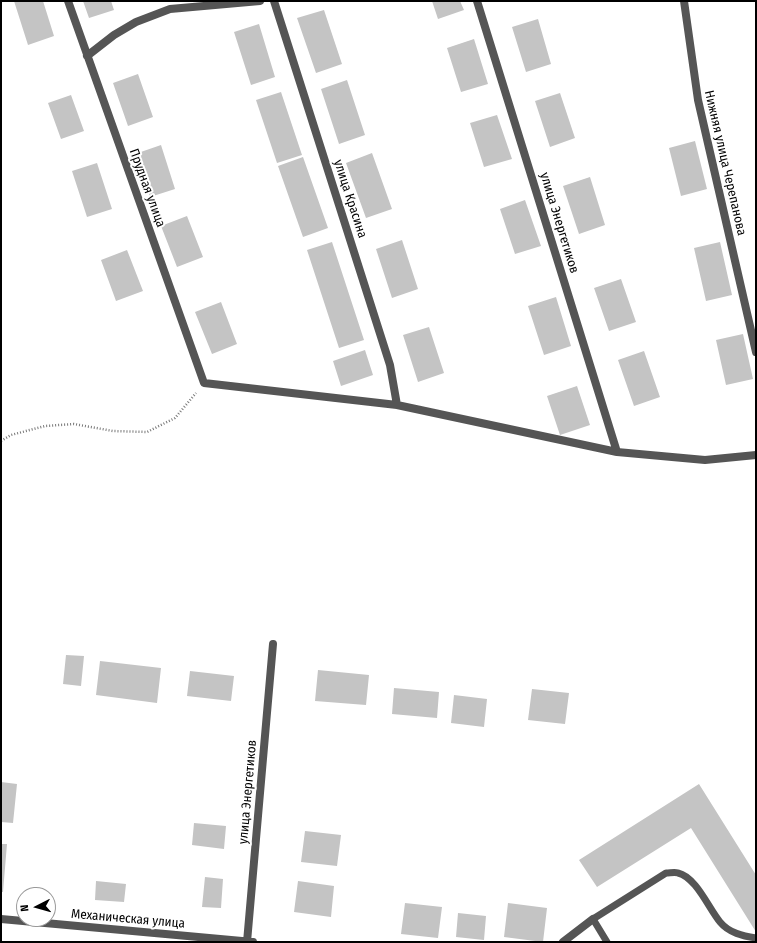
<!DOCTYPE html>
<meta charset="utf-8">
<style>
body{margin:0}
#map{position:relative;width:757px;height:943px;overflow:hidden;background:#fff;font-family:"Fira Sans Condensed",sans-serif}
canvas{display:block}
.frame{position:absolute;inset:0;border:2px solid #000;pointer-events:none}
.north{position:absolute;left:16px;top:887px;width:40px;height:40px;box-sizing:border-box;background:#fff;border:1px solid #999;border-radius:50%;rotate:264deg;font-size:11px;font-weight:700;line-height:16px;text-align:center;color:#000}
.north::after{content:'';display:block;margin:auto;width:14px;height:18px;background:#000;clip-path:polygon(50% 0,100% 100%,50% 72%,0 100%)}
</style>
<div id="map">
<canvas width="757" height="943"></canvas>
<div class="frame"></div>
<div class="north">N</div>
</div>
<script>
const g = document.querySelector('canvas').getContext('2d');
g.lineJoin = 'round';
function paint(path, color) {
  g.fillStyle = color;
  g.fill(path, 'evenodd');
}
function stroke(path, color, width, dash) {
  g.strokeStyle = color;
  g.lineWidth = width;
  g.lineCap = dash ? 'butt' : 'round';
  g.setLineDash(dash || []);
  g.stroke(path);
}
function label(font, color, halo, rows, align = 'center') {
  g.font = font + ' "Fira Sans Condensed",sans-serif';
  g.lineWidth = 4;
  g.setLineDash([]);
  g.textBaseline = 'middle';
  g.strokeStyle = halo;
  g.fillStyle = color;
  for (const [text, x, y, turn = 0] of rows) {
    g.save();
    g.translate(x, y);
    g.rotate((+turn || 0) * Math.PI / 180);
    g.textAlign = isNaN(turn) ? turn : align;
    if (halo) g.strokeText(text, 0, 0);
    g.fillText(text, 0, 0);
    g.restore();
  }
}
paint(new Path2D(`
 M14,1H43L54,36L28,45Z
 M83,1H111L114,10L89,18Z
 M432,1H460L464,10L438,19Z
 M324,10L342,64L316,73L297,18Z
 M538,19L551,64L526,72L512,27Z
 M259,24L275,77L251,85L234,32Z
 M474,39L488,84L461,92L447,48Z
 M138,74L153,117L128,126L113,83Z
 M347,80L365,135L339,144L321,89Z
 M281,92L302,155L277,163L256,100Z
 M560,93L575,138L550,147L535,101Z
 M71,95L84,131L61,139L48,103Z
 M497,115L512,159L484,167L470,123Z
 M695,141L707,189L681,196L669,148Z
 M161,145L175,189L150,197L135,154Z
 M372,153L392,209L366,218L346,163Z
 M303,157L328,228L303,237L278,166Z
 M97,163L112,209L87,217L72,171Z
 M590,177L605,225L579,234L563,186Z
 M525,200L541,246L515,254L500,209Z
 M187,216L203,257L177,267L161,226Z
 M402,240L418,289L392,298L376,249Z
 M332,242L364,340L339,348L307,250Z
 M720,242L732,295L706,301L694,248Z
 M127,250L143,291L116,301L101,260Z
 M621,279L636,322L609,331L594,288Z
 M556,297L571,346L544,355L528,306Z
 M221,302L237,344L212,354L195,312Z
 M429,327L444,373L418,382L403,335Z
 M743,334L753,379L726,385L716,340Z
 M365,350L373,375L341,386L333,361Z
 M644,351L660,397L634,406L618,360Z
 M577,386L590,425L560,435L547,396Z
 M66,655L84,656L81,686L63,684Z
 M100,661L161,668L157,703L96,695Z
 M318,670L369,675L366,705L315,701Z
 M190,671L234,676L231,701L187,696Z
 M394,688L439,692L437,718L392,714Z
 M532,689L569,693L565,724L528,720Z
 M454,695L487,699L484,727L451,723Z
 M1,782L17,784L13,823L1,822Z
 M699,784L756,875V932L691,828L597,887L579,860Z
 M194,823L226,826L224,849L192,845Z
 M305,831L341,835L337,866L301,862Z
 M1,844H7L3,892H1Z
 M205,877L223,879L221,908L202,907Z
 M96,881L126,884L124,902L95,900Z
 M298,881L334,886L331,917L294,912Z
 M405,903L442,907L438,938L401,934Z
 M508,903L547,908L543,942L504,937Z
 M458,913L486,916L484,940L456,937Z`), '#c4c4c4');
stroke(new Path2D(`
 M1,441L11,435L45,426L74,424L113,431L147,432L175,418L196,393`), '#777', 2.5, [1, 2]);
stroke(new Path2D(`
 M607,942L593,919L666,873C670,873 675,872 678,873C696,877 709,909 720,922C729,933 743,936 756,938`), '#555', 7);
stroke(new Path2D(`
 M68,1L204,383L397,405L617,452L705,460L756,455
 M274,1L390,365L397,405
 M477,1L617,452
 M684,1L698,100L756,352
 M87,56L114,35L136,22L170,9L260,1
 M1,919L253,942
 M247,942L273,644
 M563,942L593,919`), '#555', 8);
label('13px', '#000', '#fff', [
 ["Нижняя улица Черепанова",725,163,77],
 ["Прудная улица",147,188,70],
 ["улица Красина",350,199,72],
 ["улица Энергетиков",559,223,73],
 ["улица Энергетиков",248,792,-85],
 ["Механическая улица",128,919,5]
]);
</script>
